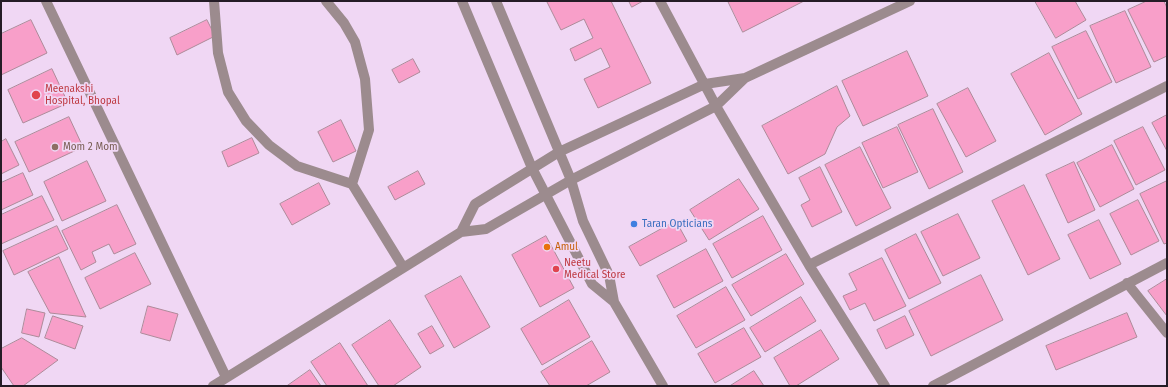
<!DOCTYPE html>
<style>
body{margin:0}
#map{position:relative;width:1168px;height:387px;overflow:hidden;background:#f0d7f4;font-family:"Fira Sans",sans-serif}
canvas{display:block}
.frame{position:absolute;inset:0;border:2px solid #251c26;pointer-events:none}
</style>
<div id="map">
<canvas width="1168" height="387"></canvas>
<div class="frame"></div>
</div>
<script>
const g = document.querySelector('canvas').getContext('2d');
g.lineJoin = 'round';
function paint(path, color) {
  g.fillStyle = color;
  g.fill(path, 'evenodd');
}
function stroke(path, color, width, dash) {
  g.strokeStyle = color;
  g.lineWidth = width;
  g.lineCap = dash ? 'butt' : 'round';
  g.setLineDash(dash || []);
  g.stroke(path);
}
function label(font, color, halo, rows, align = 'center') {
  g.font = font + ' "Fira Sans",sans-serif';
  g.lineWidth = 3.5;
  g.setLineDash([]);
  g.textBaseline = 'middle';
  g.strokeStyle = halo;
  g.fillStyle = color;
  for (const [text, x, y, turn = 0] of rows) {
    g.save();
    g.translate(x, y);
    g.rotate((+turn || 0) * Math.PI / 180);
    g.textAlign = isNaN(turn) ? turn : align;
    if (halo) g.strokeText(text, 0, 0);
    g.fillText(text, 0, 0);
    g.restore();
  }
}
const building = new Path2D(`
 M549,1H611L651,83L598,108L584,79L610,67L601,48L575,61L570,49L593,38L584,19L561,30L547,2Z
 M629,1H643L632,7Z
 M728,1H804L743,32Z
 M1035,1H1075L1086,20L1056,38Z
 M1147,1H1164L1167,8V56L1154,62L1128,10Z
 M1125,11L1151,67L1116,83L1090,26Z
 M31,20L47,53L1,75V34Z
 M207,20L215,36L177,55L170,38Z
 M1086,31L1112,82L1078,99L1052,47Z
 M907,51L928,96L863,126L842,81Z
 M1049,53L1082,114L1045,135L1011,74Z
 M413,59L420,72L399,83L392,70Z
 M52,69L68,103L23,123L8,90Z
 M837,86L850,116L837,127L825,154L788,174L762,126Z
 M968,88L996,141L966,157L937,104Z
 M933,109L963,172L929,189L898,125Z
 M1167,115V151L1152,123Z
 M69,117L83,147L29,172L15,142Z
 M341,120L356,151L333,162L318,132Z
 M897,127L918,172L883,188L862,143Z
 M1143,127L1165,170L1136,185L1114,141Z
 M252,138L259,153L228,167L222,152Z
 M6,139L19,165L1,174V142Z
 M1112,145L1134,189L1100,207L1077,163Z
 M860,147L891,208L856,226L825,165Z
 M87,161L106,201L62,221L44,182Z
 M1074,162L1095,210L1068,223L1046,175Z
 M820,167L842,212L812,227L801,205L810,200L799,178Z
 M418,171L425,184L395,200L388,187Z
 M23,173L33,195L1,210V183Z
 M739,179L759,209L709,240L690,210Z
 M1167,181V243L1164,244L1140,194Z
 M319,183L330,204L292,225L280,204Z
 M1024,185L1060,259L1028,275L992,201Z
 M42,196L54,220L1,244V215Z
 M1138,200L1159,241L1131,255L1110,214Z
 M117,205L136,244L114,254L109,244L92,252L96,262L81,270L62,231Z
 M958,214L980,258L943,276L921,232Z
 M763,216L782,250L732,278L713,244Z
 M1099,220L1121,264L1090,279L1068,235Z
 M676,221L687,241L640,266L629,247Z
 M57,226L68,249L14,275L3,251Z
 M916,234L941,283L909,299L885,250Z
 M546,236L574,288L540,307L512,255Z
 M706,249L723,281L674,308L657,276Z
 M135,253L151,284L100,309L85,278Z
 M786,254L804,284L751,316L732,285Z
 M59,257L86,317L50,313L28,272Z
 M882,258L906,306L874,321L865,303L850,310L843,296L857,290L849,274Z
 M981,275L1003,320L931,356L909,311Z
 M461,276L490,327L454,348L425,296Z
 M1167,279V316L1148,291Z
 M726,287L745,320L696,348L677,316Z
 M801,297L816,321L765,352L750,328Z
 M569,300L590,337L542,365L521,329Z
 M148,306L178,314L170,341L141,333Z
 M27,309L45,313L39,337L22,333Z
 M1127,313L1137,337L1056,370L1046,346Z
 M53,316L83,326L75,349L45,338Z
 M905,316L914,335L886,349L877,330Z
 M390,320L421,367L393,386H379L352,345Z
 M432,326L444,346L430,354L418,334Z
 M744,328L761,357L715,383L698,354Z
 M821,330L839,359L796,386H790L774,358Z
 M22,338L58,360L23,386H14L1,367V349Z
 M592,341L610,372L586,386H550L541,372Z
 M340,343L368,386H327L311,362Z
 M310,370L321,386H287Z
 M754,371L764,386H730Z`);
paint(building, '#f89fc9');
stroke(building, '#ad8a99', 1);
stroke(new Path2D(`
 M46,1L226,377
 M214,1L218,53L228,92L246,121L269,145L297,166L352,184
 M326,1L344,23L355,42L365,79L369,130L352,184L403,267
 M462,1L532,168L592,284L614,302
 M496,1L571,180L583,221L609,275L614,302L663,386
 M660,1L716,106L809,265L885,386
 M461,232L475,204L559,152L705,84L745,78L910,1
 M809,265L1167,86
 M1127,283L1167,333
 M213,386L461,232L486,229L571,180L716,106L745,78
 M933,386L1167,263`), '#9c8b8e', 10);
for (const [x, y, r, color] of [
 [36,95,5,"#e0444e"],
 [55,147,4,"#8d6e63"],
 [634,224,4,"#3f7fe0"],
 [547,247,4,"#e8710a"],
 [556,269,4,"#e0444e"]
]) {
  const dot = new Path2D();
  dot.arc(x, y, r, 0, 2 * Math.PI);
  g.fillStyle = color;
  g.fill(dot);
  stroke(dot, '#f0d7f4', 1.5);
}
label('10px', '#be3a42', '#f0d7f4', [
 ["Meenakshi",45,89],
 ["Hospital, Bhopal",45,101],
 ["Neetu",564,263],
 ["Medical Store",564,275]
], 'left');
label('10px', '#785e54', '#f0d7f4', [
 ["Mom 2 Mom",63,147]
], 'left');
label('10px', '#366cbe', '#f0d7f4', [
 ["Taran Opticians",642,224]
], 'left');
label('10px', '#c56008', '#f0d7f4', [
 ["Amul",555,247]
], 'left');
</script>
